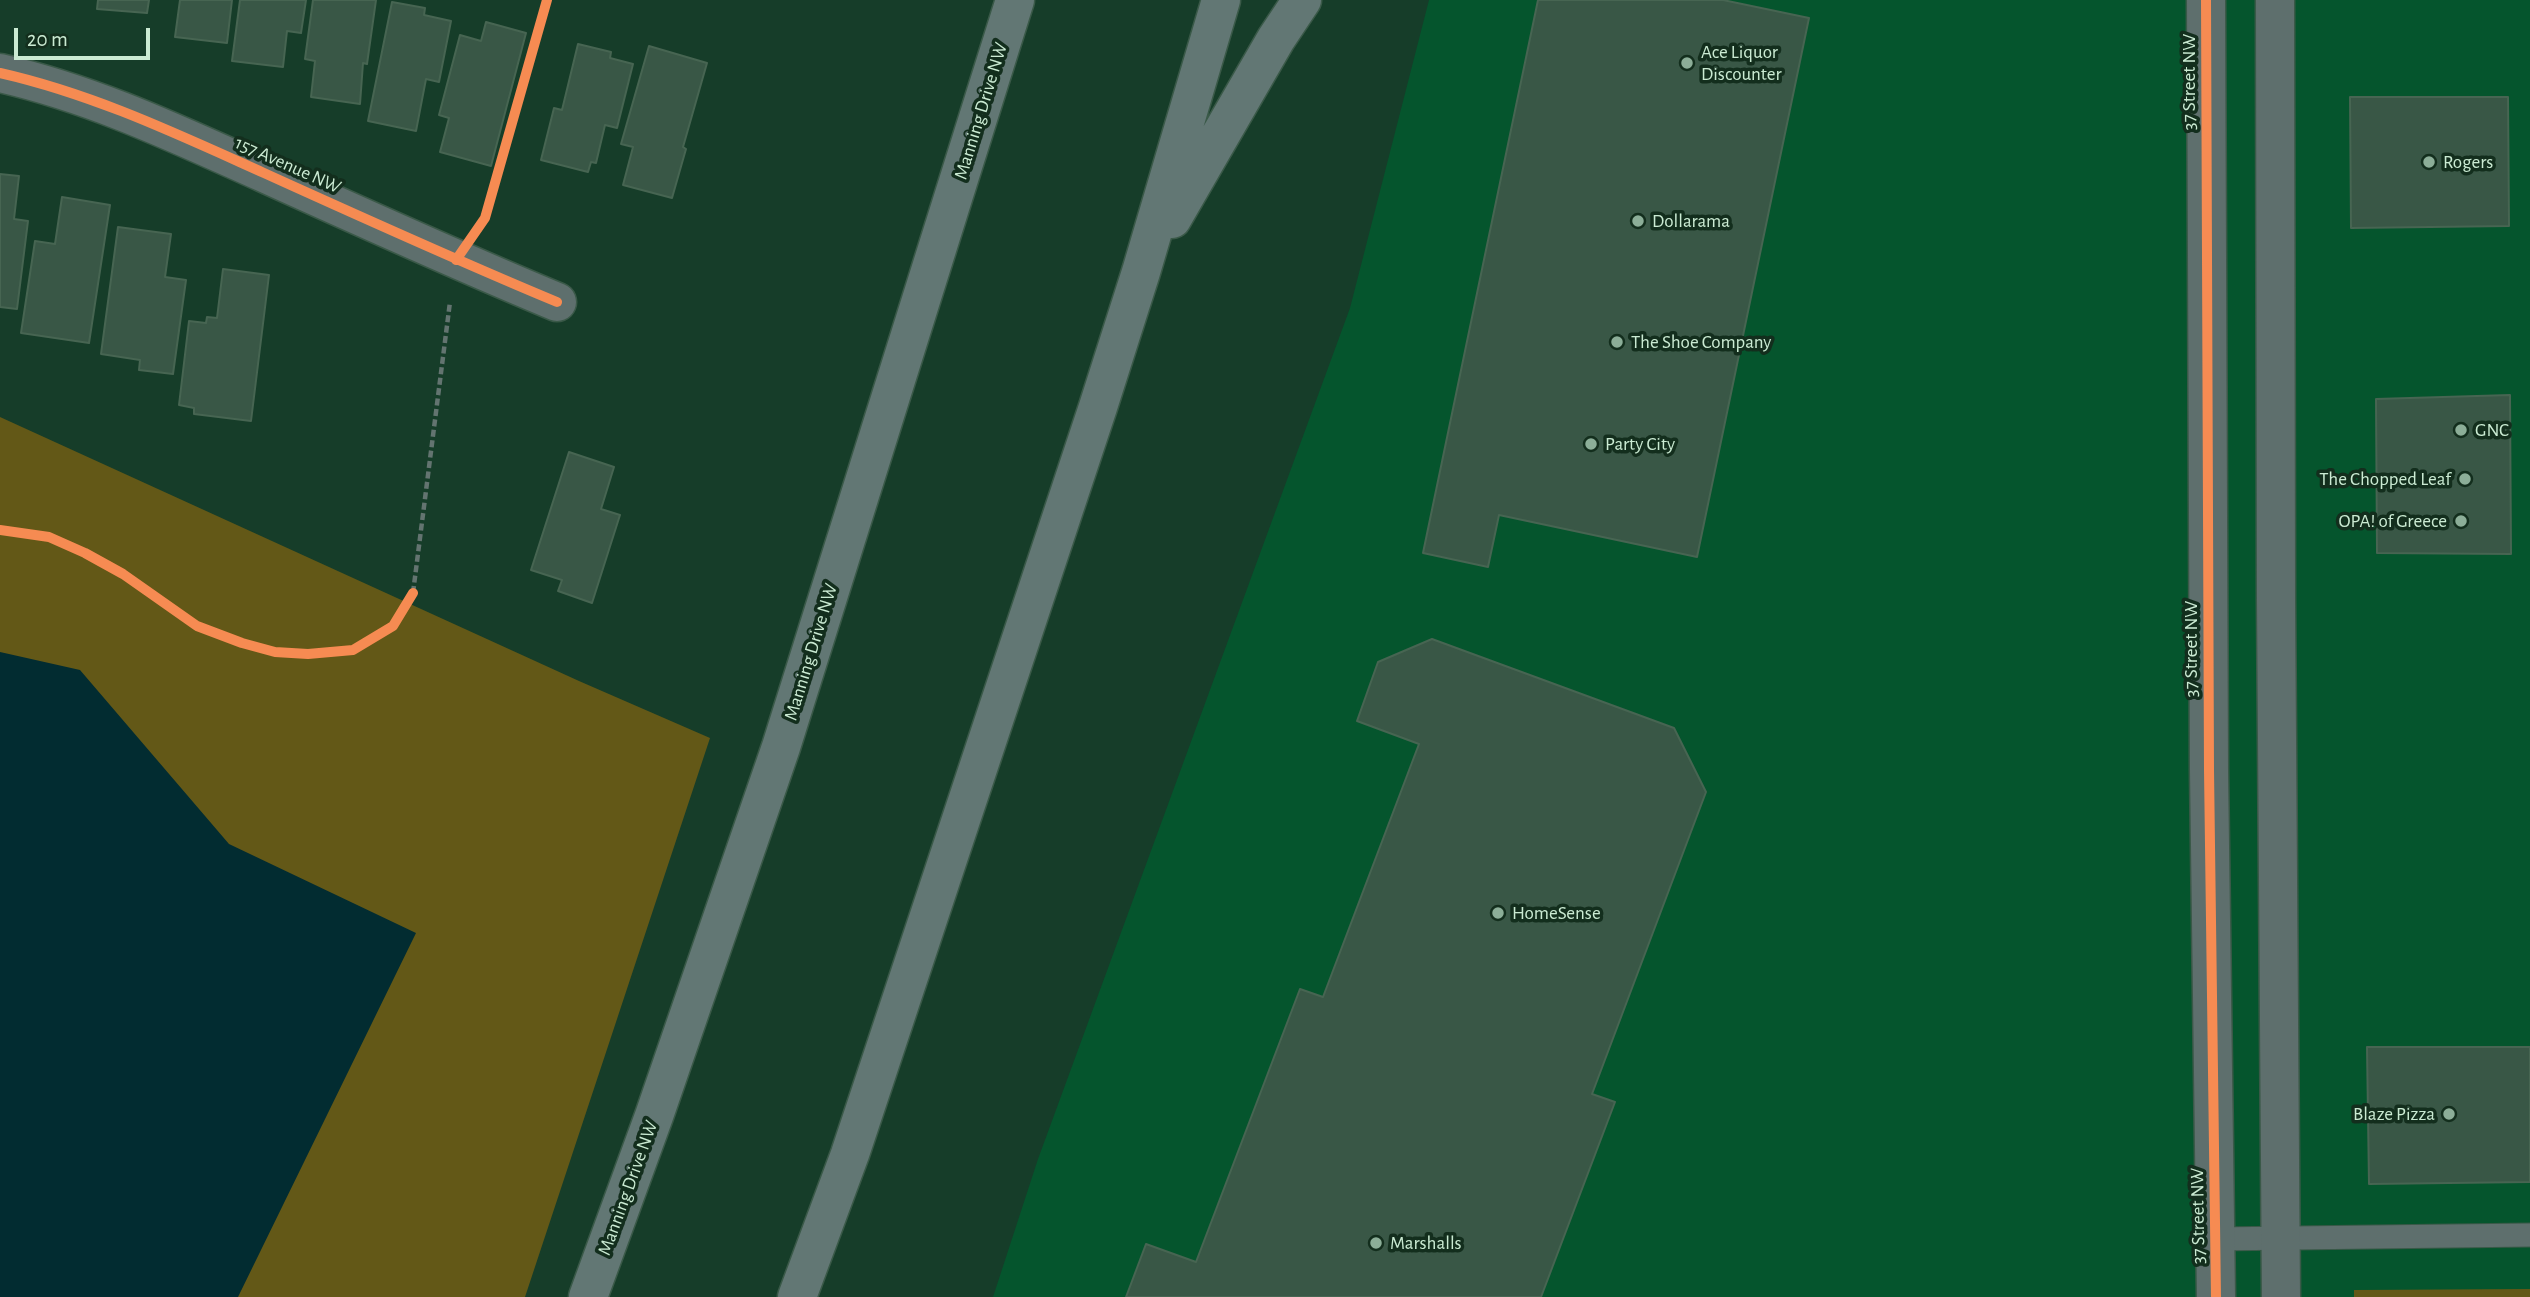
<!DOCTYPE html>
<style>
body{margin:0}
#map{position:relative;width:2530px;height:1297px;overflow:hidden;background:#163d29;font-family:"Alegreya Sans",sans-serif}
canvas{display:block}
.scale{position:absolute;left:14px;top:28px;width:136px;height:32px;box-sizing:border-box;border:4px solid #cbebd3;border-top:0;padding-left:9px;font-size:21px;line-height:24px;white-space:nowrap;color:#cbebd3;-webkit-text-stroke:5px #132e1d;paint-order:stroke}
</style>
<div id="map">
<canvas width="2530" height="1297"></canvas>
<div class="scale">20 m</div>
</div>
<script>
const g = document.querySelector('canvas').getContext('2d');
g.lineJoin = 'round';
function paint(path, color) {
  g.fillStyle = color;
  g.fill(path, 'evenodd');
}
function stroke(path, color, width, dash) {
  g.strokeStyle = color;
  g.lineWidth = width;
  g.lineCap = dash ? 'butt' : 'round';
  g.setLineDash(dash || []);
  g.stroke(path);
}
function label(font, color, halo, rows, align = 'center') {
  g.font = font + ' "Alegreya Sans",sans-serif';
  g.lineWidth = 7;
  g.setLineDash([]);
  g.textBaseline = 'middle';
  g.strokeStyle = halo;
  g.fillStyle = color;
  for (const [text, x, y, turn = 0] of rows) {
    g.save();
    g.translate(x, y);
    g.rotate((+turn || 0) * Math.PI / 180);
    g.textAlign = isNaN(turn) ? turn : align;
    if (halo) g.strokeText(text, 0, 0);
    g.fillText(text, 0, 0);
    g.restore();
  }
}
paint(new Path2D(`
 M1429,0H2530V1297H993L1038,1159L1350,308Z`), '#05552d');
paint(new Path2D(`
 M0,417L579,681L710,738L525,1297H0Z
 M2530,1289V1297H2354V1290Z`), '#635817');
paint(new Path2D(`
 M0,652L80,670L229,844L416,933L238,1297H0Z`), '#022c31');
const building = new Path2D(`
 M98,0H149L147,13L97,9Z
 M180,0H232L227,43L175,37Z
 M240,0H306L301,33L287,31L283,67L232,61Z
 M313,0H376L367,64L363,63L360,104L311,97L315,61L305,59Z
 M1538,0H1723L1809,18L1697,557L1499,515L1488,567L1423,553Z
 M392,2L425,8L424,15L451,21L439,82L426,79L416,131L368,121Z
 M486,22L526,33L491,166L440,152L449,118L439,115L460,35L481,41Z
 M578,44L611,52L610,58L633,64L617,128L605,125L596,163L591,162L588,172L541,160L554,108L562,110Z
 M649,46L707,63L683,147L686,149L672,198L623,185L633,147L621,144Z
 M2350,97H2508L2509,226L2351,228Z
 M0,174L19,176L14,219L28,221L17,309L0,307Z
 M62,197L110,205L89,343L21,333L35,241L55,244Z
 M118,227L171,234L165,277L186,280L173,374L139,370L140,360L101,354Z
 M223,269L269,275L251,421L194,414V408L179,405L189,321L206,323L207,317L217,318Z
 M2510,395L2511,554L2377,553L2376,399Z
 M569,452L614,467L601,509L620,515L592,603L558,591L562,580L531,570Z
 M1432,639L1674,728L1706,792L1592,1094L1615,1102L1541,1297H1126L1146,1244L1196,1262L1300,989L1323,997L1419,744L1357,721L1378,662Z
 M2367,1047H2530V1182L2369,1184Z`);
paint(building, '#395746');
stroke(building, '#476552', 2);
const lane = new Path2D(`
 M2215,1239L2530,1235`);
const street = new Path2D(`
 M2206,0L2209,770L2216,1297
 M2275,0L2276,599L2281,1297
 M0,73C93,94 177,134 264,173C361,217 458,261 557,302`);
const primary = new Path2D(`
 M1172,219L1276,39L1302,0
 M588,1297L654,1116L781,747L1015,0
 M797,1297L850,1154L1098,407L1141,272L1221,0`);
stroke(lane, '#3a5948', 25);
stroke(street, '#3a5948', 41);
stroke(primary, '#3a5948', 41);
stroke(new Path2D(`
 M413,593L450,302`), '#637470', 4.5, [7, 3.5]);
stroke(lane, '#5e6f6d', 23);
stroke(street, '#5e6f6d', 38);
stroke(primary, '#627774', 38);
stroke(new Path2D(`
 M2206,0L2209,770L2216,1297
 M0,73C93,94 177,134 264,173C361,217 458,261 557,302
 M456,260L485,218L547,0
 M0,530L49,537L85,553L123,574L197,626L242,643L275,652L308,654L353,650L393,626L413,593`), '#f68b52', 10);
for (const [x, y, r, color] of [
 [1687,63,7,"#8cae98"],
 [2429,162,7,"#8cae98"],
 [1638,221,7,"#8cae98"],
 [1617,342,7,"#8cae98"],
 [2461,430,7,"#8cae98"],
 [1591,444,7,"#8cae98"],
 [2465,479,7,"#8cae98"],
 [2461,521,7,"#8cae98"],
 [1498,913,7,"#8cae98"],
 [2449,1114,7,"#8cae98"],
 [1376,1243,7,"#8cae98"]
]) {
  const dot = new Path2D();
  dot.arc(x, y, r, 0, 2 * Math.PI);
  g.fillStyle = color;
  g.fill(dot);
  stroke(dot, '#132e1d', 2.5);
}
label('19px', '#cbebd3', '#132e1d', [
 ["Ace Liquor",1701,52],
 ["Discounter",1701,74],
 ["Rogers",2443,162],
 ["Dollarama",1652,221],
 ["The Shoe Company",1631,342],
 ["GNC",2475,430],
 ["Party City",1605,444],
 ["The Chopped Leaf",2451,479,"right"],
 ["OPA! of Greece",2447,521,"right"],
 ["HomeSense",1512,913],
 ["Blaze Pizza",2435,1114,"right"],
 ["Marshalls",1390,1243]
], 'left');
label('19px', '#cbebd3', '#132e1d', [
 ["37 Street NW",2189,82,-90],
 ["Manning Drive NW",981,111,-73],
 ["157 Avenue NW",288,165,24],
 ["37 Street NW",2191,649,-90],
 ["Manning Drive NW",811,652,-73],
 ["Manning Drive NW",628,1188,-70],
 ["37 Street NW",2198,1216,-91]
]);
</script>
